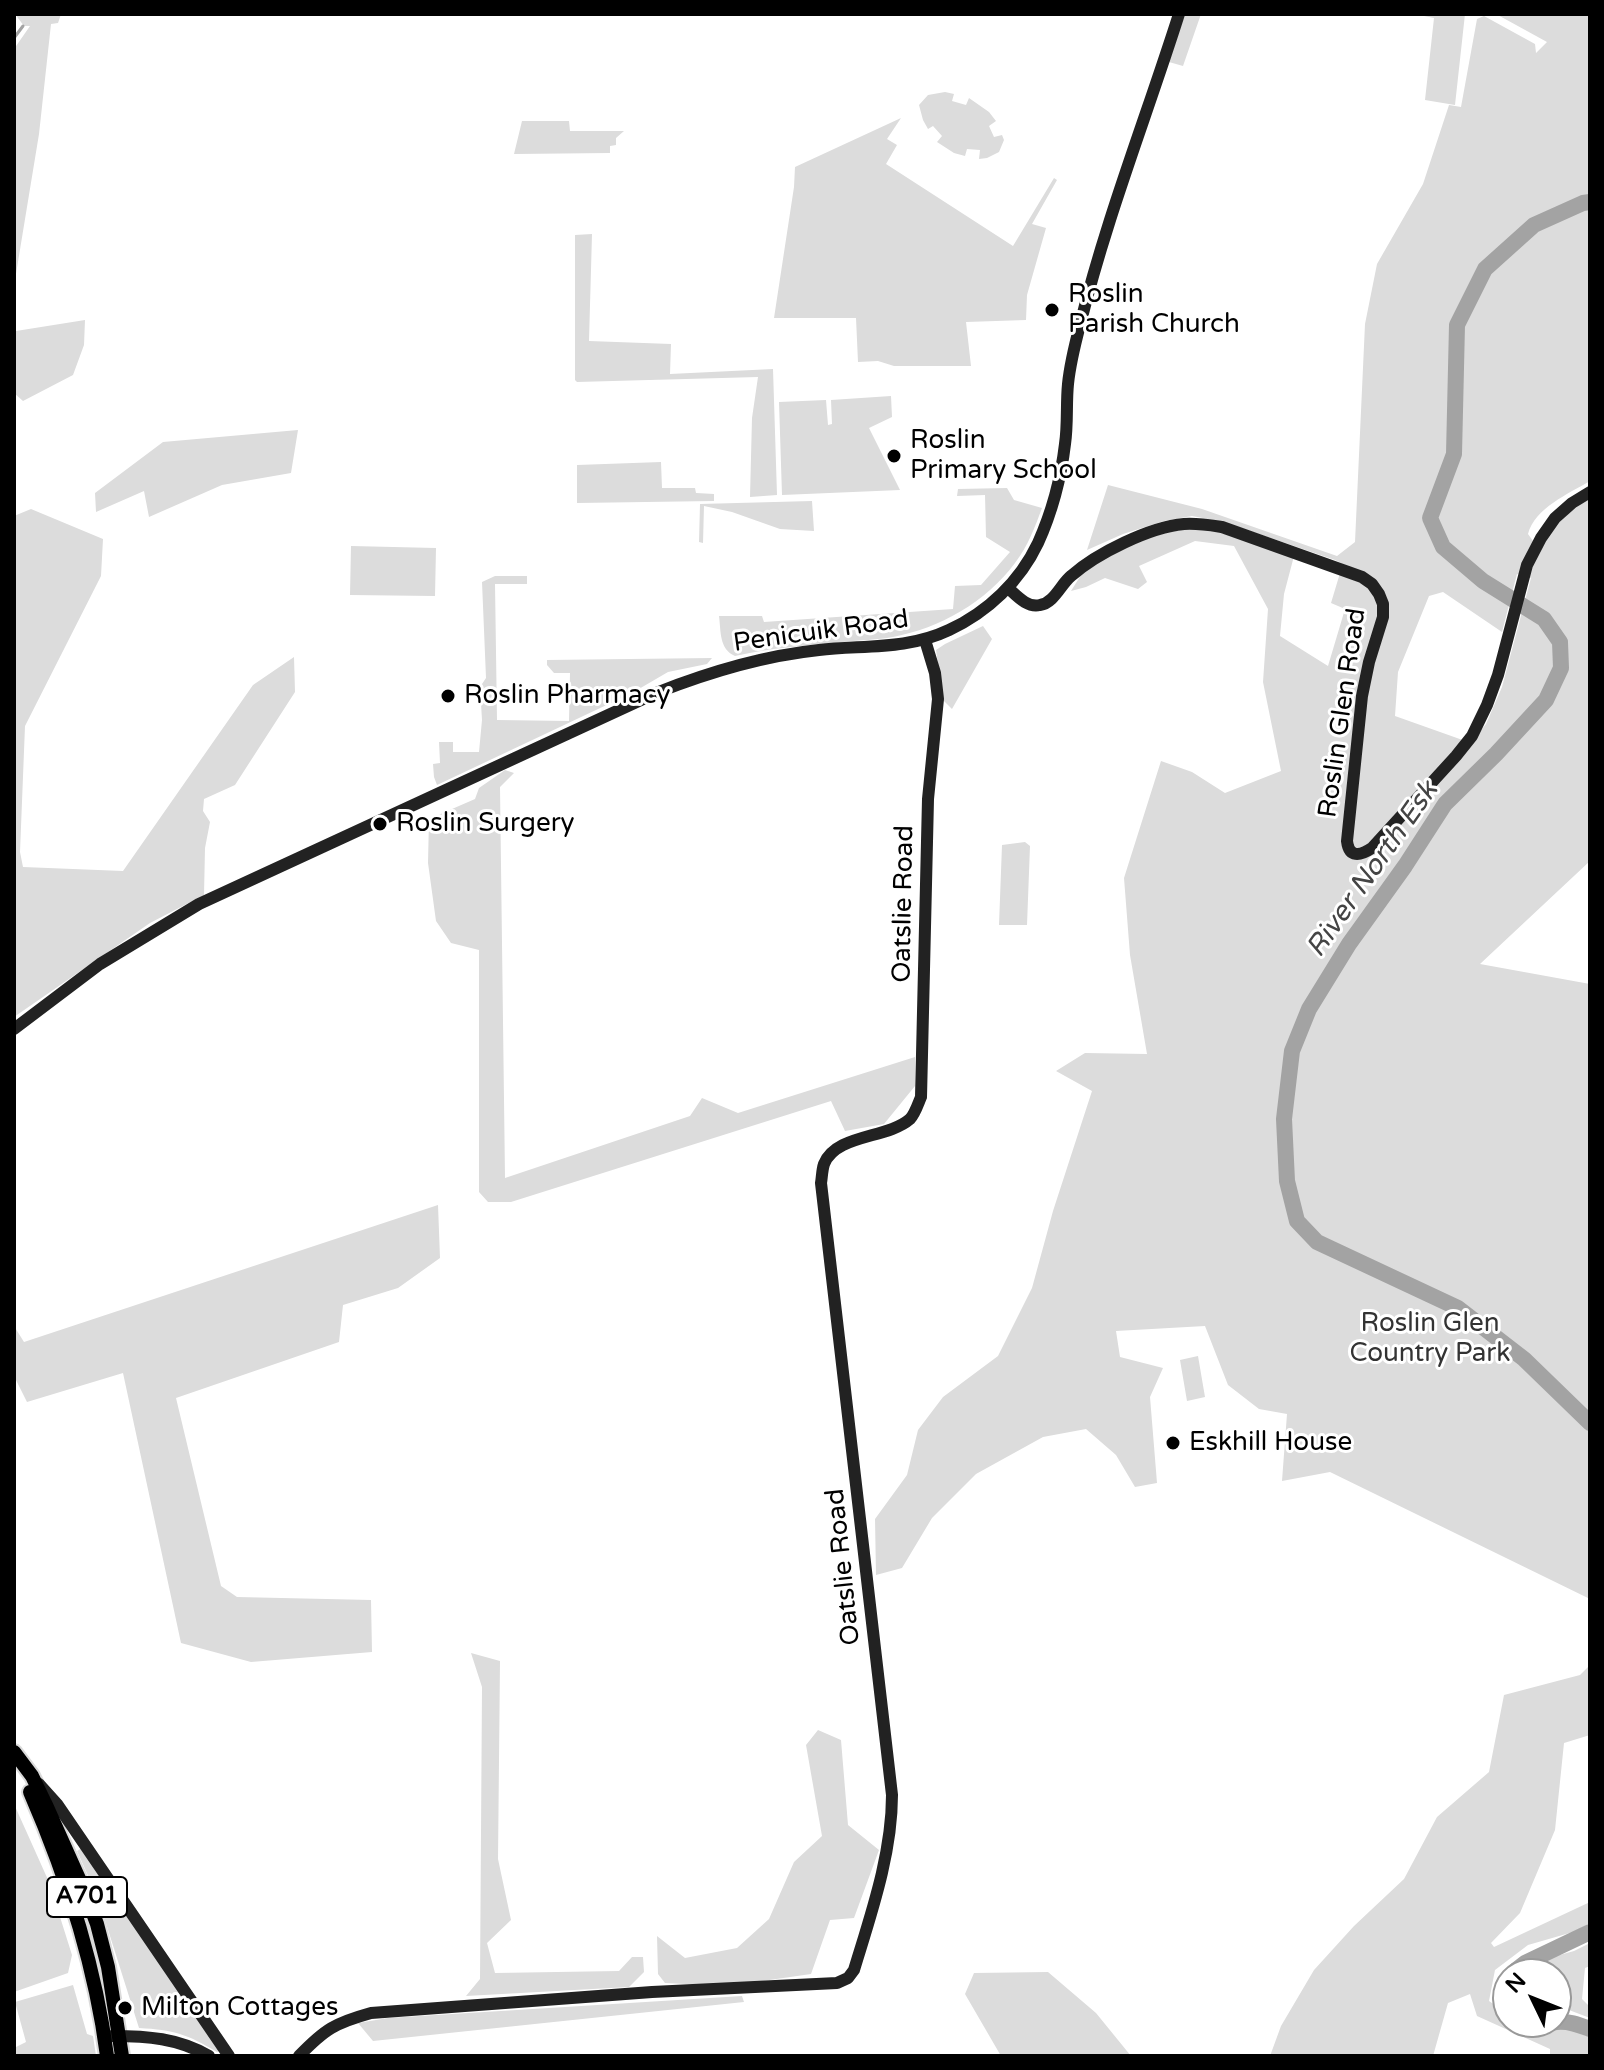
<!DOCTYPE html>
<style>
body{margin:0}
#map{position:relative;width:1604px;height:2070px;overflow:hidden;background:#fff;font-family:"Varela Round",sans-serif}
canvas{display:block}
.frame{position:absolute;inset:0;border:16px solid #000;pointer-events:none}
.north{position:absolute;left:1492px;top:1958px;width:80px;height:80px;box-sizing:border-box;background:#fff;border:2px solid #999;border-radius:50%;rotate:313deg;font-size:22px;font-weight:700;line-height:32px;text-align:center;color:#000}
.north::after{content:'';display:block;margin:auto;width:28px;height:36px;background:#000;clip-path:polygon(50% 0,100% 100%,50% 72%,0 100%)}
</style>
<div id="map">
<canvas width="1604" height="2070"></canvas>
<div class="frame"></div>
<div class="north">N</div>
</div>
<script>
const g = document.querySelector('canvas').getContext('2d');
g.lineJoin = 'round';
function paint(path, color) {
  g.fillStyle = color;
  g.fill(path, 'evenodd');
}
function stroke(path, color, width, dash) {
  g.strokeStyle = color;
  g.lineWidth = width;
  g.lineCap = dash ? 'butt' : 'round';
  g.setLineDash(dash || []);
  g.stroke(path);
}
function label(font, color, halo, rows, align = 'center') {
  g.font = font + ' "Varela Round",sans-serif';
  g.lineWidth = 6;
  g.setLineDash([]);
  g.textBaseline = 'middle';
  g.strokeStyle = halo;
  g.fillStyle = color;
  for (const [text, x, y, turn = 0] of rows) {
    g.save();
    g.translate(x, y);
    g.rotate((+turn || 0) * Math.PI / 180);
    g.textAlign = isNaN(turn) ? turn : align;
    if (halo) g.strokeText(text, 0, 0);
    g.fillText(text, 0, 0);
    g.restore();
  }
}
paint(new Path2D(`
 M15,14H61L58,23L51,24L39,134L14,286V49L30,26H24Z
 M1185,14H1201L1183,66L1169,62Z
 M1424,14H1465L1455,105L1425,100L1434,18L1424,16Z
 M1496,14H1590V481C1568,494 1535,508 1528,534L1533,541L1590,497V861L1480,964L1590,984V1599L1330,1472L1282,1481L1287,1414L1259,1409L1228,1385L1205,1326L1116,1331L1120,1357L1163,1368L1150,1397L1157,1483L1135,1487L1116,1455L1086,1429L1043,1437L976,1474L932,1518L902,1568L876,1575L875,1519L907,1475L918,1430L943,1397L998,1356L1032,1288L1053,1211L1092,1091L1056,1071L1085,1053L1147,1054L1130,955L1124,878L1161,761L1192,772L1225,793L1281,771L1263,682L1268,609L1234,546L1195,541L1139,566L1147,582L1138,589L1105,578L1086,587L1071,591L1081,575L1108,555L1156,535L1186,529L1206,528L1294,556L1284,594L1280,636L1328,666L1345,609L1331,603L1340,573L1383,594L1376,580L1335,560L1224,522L1192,516L1164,521L1123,534L1087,550L1108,485L1202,509L1337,556L1355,542L1365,324L1377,264L1423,184L1449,105L1461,107L1477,19L1484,16L1535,44L1536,53L1547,42ZM1517,574L1531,578L1502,687L1486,724L1471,743L1395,716L1398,672L1429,596L1443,592L1502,632Z
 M945,92L954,94L952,101L966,105L969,98L989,112L996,121L989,126L994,137L1002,135L1004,140L999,152L987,158L979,159L980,150L967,149L965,156L954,153L937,142L942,136L933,126L928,129L923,120L919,105L928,95Z
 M901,118L887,139L897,145L886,164L1013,246L1054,178L1057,180L1032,224L1046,228L1027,295L1026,320L966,322L971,366H894L878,361L858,362L856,318H774L794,187L795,167Z
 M522,121H569L570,131H624L616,138V145L610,146V153L514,154Z
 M592,234L589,341L671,344L670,374L773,369L777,495L750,497L752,418L758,377L577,382L575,380V235Z
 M85,320L84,345L73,375L23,401L14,393V340L16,331Z
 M891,396L892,417L869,428L900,490L782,495L779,402L826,400L828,425L832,424L831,400Z
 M298,430L291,473L222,485L149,517L144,491L96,512L95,493L163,442Z
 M661,462L662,488H695L696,493L714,494V501L577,503V465Z
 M1007,488L1014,500L1042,508C1035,527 1028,546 1015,563C986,602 940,628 893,637C877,640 860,640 844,642C807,645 771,648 735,656C719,649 721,631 719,616H762L764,622L953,609L955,586L981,585L1010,552L986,537L985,495L957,496L958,489Z
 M812,501L814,531L780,529L732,512L704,506L703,543L699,542L700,504Z
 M31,509L103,539L101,576L25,726L20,852L23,867L123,871L253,685L294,657L295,692L235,785L204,799L203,811L210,822L205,848L204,895L150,923L14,1017V516Z
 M351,546L436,548L435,596L350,595Z
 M495,576H527V584H495L497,720L569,721L570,673H554L547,665V660L712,658L707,664L668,672L632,693L437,785L434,777L433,764L440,763L439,742H453V752H479L482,720L480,687L486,678L482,582Z
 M983,626L992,639L952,709L943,700L936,650L945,644Z
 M505,770L514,773L500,787L505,1178L690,1116L702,1098L738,1113L915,1057V1086L884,1124L845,1131L831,1101L511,1202H488L479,1192V950L451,943L436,921L428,863L429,819L475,799L479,788Z
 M1025,842L1030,846L1027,925H999L1002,845Z
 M438,1205L440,1258L398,1288L343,1305L339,1342L176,1398L221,1586L237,1597L371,1600L372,1652L251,1662L181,1643L123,1373L27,1402L14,1376V1326L24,1342Z
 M1198,1356L1205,1397L1187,1401L1180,1360Z
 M471,1653L500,1661L498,1859L511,1920L487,1943L495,1973L619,1971L632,1957H643L644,1972L629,1987L466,1996L480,1979L482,1687Z
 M1590,1665V1735L1564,1743L1555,1830L1520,1913L1491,1943L1494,1947L1590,1902V1923L1573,1932L1528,1945L1495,1970L1489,2001L1508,2014V2022H1521L1528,2026L1567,2029L1590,2037V2056H1550V2049L1477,2016L1470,1994L1448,2003L1433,2056H1270L1281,2026L1314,1970L1354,1926L1404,1879L1437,1817L1489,1772L1504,1695L1580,1675Z
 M818,1730L841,1740L848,1825L879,1850L854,1918L830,1920L811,1974L728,1986L665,1983L658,1974L657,1936L685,1958L737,1948L769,1919L794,1862L822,1836L806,1745Z
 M14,1804L49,1882L72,1955L68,1973L14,1992Z
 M82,1848L221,2050L217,2052C187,2034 174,2030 139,2028L98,1898L77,1851Z
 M1590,1943V1966L1585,1968L1582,1999L1590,2007V2018L1569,2010L1556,2007V1974H1525L1528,1968L1549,1958L1574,1951Z
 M1048,1972L1096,2013L1131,2056H1001L965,1994L974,1973Z
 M73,1985L87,2034L93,2036L96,2056H14V2048L26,2042L15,2002Z
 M742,1996L744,2002L373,2041L358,2023L388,2018Z`), '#dcdcdc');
stroke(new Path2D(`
 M14,38L23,26`), '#a3a3a3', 3);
stroke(new Path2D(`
 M1590,202L1583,203L1534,225L1485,269L1457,325L1454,454L1430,518L1443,547L1483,581L1544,619L1560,642L1561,668L1546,700L1496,754L1445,804L1405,866L1349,944L1309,1009L1292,1051L1284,1119L1287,1181L1297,1221L1317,1242L1458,1308L1524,1359L1590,1423
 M1515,1974L1516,1970L1525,1963L1590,1932
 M1537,2022C1546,2025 1548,2023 1557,2022C1569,2021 1579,2025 1590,2029`), '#a3a3a3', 16);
const primary = new Path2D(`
 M14,1752L32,1776L47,1807L85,1892L97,1924L108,1967L122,2056
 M30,1792C67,1877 95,1964 107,2056`);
stroke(primary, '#dbdbdb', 18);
stroke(new Path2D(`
 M1008,588C1017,596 1027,608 1040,605C1054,603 1061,584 1071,576C1097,553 1150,527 1184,524C1197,523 1209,525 1222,527L1362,577L1372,584L1379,594L1383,604V617L1369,662L1362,696L1347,841C1349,858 1360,856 1372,848L1456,756L1472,736L1487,705L1498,675L1527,565L1541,538L1555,518L1572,503L1590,492
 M14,1029L100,964L199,904L656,693C709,672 762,656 819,650C864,645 907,650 949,630C988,612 1020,581 1038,543C1052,512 1061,478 1065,444C1068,424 1066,404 1068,384C1070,364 1075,344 1080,325C1106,219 1146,118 1179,14
 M39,1784L57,1804L229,2056
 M112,2036C147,2036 178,2038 209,2056
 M299,2056C325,2029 335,2023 371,2013L652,1992L837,1983L848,1978L854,1970C871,1914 892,1854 892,1795L821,1183C822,1177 822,1170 824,1164C836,1134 887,1139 910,1119C915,1114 918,1104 921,1097L928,799L938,699L935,673L925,640`), '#222', 12);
stroke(primary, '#000', 14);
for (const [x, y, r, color] of [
 [1052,310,8,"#000"],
 [894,456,8,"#000"],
 [448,696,8,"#000"],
 [380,824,8,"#000"],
 [1173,1443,8,"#000"],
 [125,2008,8,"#000"]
]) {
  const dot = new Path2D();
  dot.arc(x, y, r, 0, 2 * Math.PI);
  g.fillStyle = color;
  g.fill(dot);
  stroke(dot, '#fff', 3);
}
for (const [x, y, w] of [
 [87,1897,80]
]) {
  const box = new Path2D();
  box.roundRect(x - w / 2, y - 20, w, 40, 6);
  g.fillStyle = '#fff';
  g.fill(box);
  stroke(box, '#000', 2);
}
label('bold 24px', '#000', null, [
 ["A701",87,1897]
]);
label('26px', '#000', '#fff', [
 ["Roslin",1068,295],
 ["Parish Church",1068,325],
 ["Roslin",910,441],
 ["Primary School",910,471],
 ["Roslin Pharmacy",464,696],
 ["Roslin Surgery",396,824],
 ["Eskhill House",1189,1443],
 ["Milton Cottages",141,2008]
], 'left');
label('26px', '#000', '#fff', [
 ["Penicuik Road",821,632,-8],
 ["Roslin Glen Road",1343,713,-82],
 ["Oatslie Road",904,904,-89],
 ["Oatslie Road",844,1567,-96]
]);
label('26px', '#333', '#fff', [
 ["Roslin Glen",1430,1324],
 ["Country Park",1430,1354]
]);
label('italic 28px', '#444', '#fff', [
 ["River North Esk",1373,870,-55]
]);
</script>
